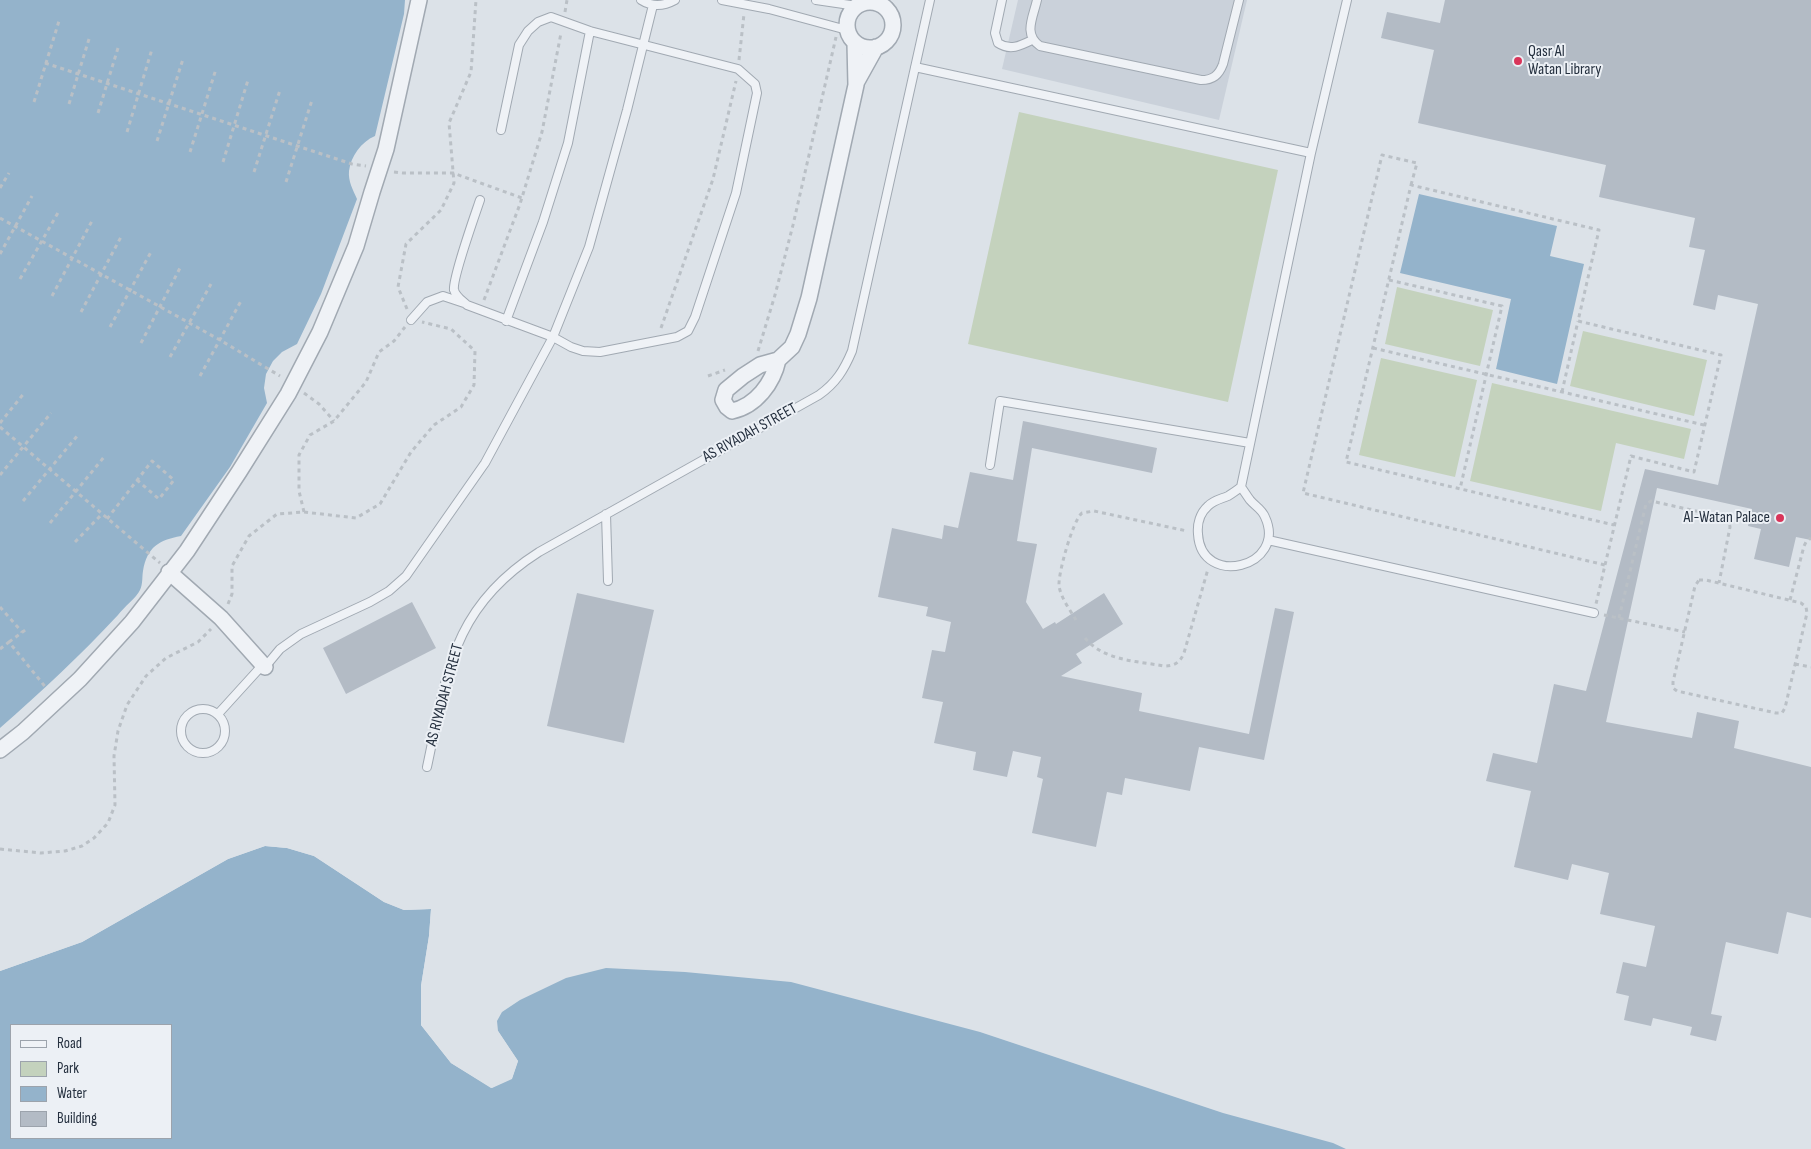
<!DOCTYPE html>
<style>
body{margin:0}
#map{position:relative;width:1811px;height:1149px;overflow:hidden;background:#dce2e8;font-family:"Sofia Sans Condensed",sans-serif}
canvas{display:block}
.legend{position:absolute;left:10px;top:1024px;width:162px;height:115px;box-sizing:border-box;background:#ecf0f5;border:1px solid #9ca3ac;margin:0;padding:6px 9px;list-style:none;font-size:15px;color:#25303f}
.legend li{display:flex;align-items:center;gap:10px;height:25px}
.legend b{width:25px;border:1px solid #9ca3ac}
</style>
<div id="map">
<canvas width="1811" height="1149"></canvas>
<ul class="legend">
<li><b style="height:6px;background:#eff2f6"></b>Road</li>
<li><b style="height:14px;background:#c4d2bd"></b>Park</li>
<li><b style="height:14px;background:#94b3cb"></b>Water</li>
<li><b style="height:14px;background:#b3bbc5"></b>Building</li>
</ul>
</div>
<script>
const g = document.querySelector('canvas').getContext('2d');
g.lineJoin = 'round';
function paint(path, color) {
  g.fillStyle = color;
  g.fill(path, 'evenodd');
}
function stroke(path, color, width, dash) {
  g.strokeStyle = color;
  g.lineWidth = width;
  g.lineCap = dash ? 'butt' : 'round';
  g.setLineDash(dash || []);
  g.stroke(path);
}
function label(font, color, halo, rows, align = 'center') {
  g.font = font + ' "Sofia Sans Condensed",sans-serif';
  g.lineWidth = 4;
  g.setLineDash([]);
  g.textBaseline = 'middle';
  g.strokeStyle = halo;
  g.fillStyle = color;
  for (const [text, x, y, turn = 0] of rows) {
    g.save();
    g.translate(x, y);
    g.rotate((+turn || 0) * Math.PI / 180);
    g.textAlign = isNaN(turn) ? turn : align;
    if (halo) g.strokeText(text, 0, 0);
    g.fillText(text, 0, 0);
    g.restore();
  }
}
paint(new Path2D(`
 M1018,0H1247L1219,120L1002,69Z`), '#cad1da');
paint(new Path2D(`
 M1019,112L1278,170L1228,402L968,344Z
 M1397,287L1493,310L1480,366L1385,344Z
 M1583,331L1707,360L1694,416L1570,386Z
 M1381,358L1477,380L1455,477L1359,455Z
 M1492,383L1691,429L1684,459L1616,443L1601,511L1470,481Z`), '#c4d2bd');
paint(new Path2D(`
 M0,0H405L404,14L375,136C361,142 351,156 349,171C348,181 353,190 357,199L321,294L297,344L282,352L273,361L266,374L264,388L267,403L230,467L181,536C159,540 147,547 143,571C142,576 143,584 140,590C137,597 123,608 118,615C81,655 41,692 0,728Z
 M1419,194L1557,226L1550,256L1584,264L1557,384L1496,369L1511,299L1400,273Z
 M265,846L287,848L314,856L384,902L404,910L431,909L429,936L421,986V1025L451,1063L491,1088L512,1078L518,1061L498,1031L497,1021L502,1012L520,1000L566,978L606,968L685,972L791,982L980,1032L1223,1113L1333,1143L1346,1149H0V971L82,942L228,859ZM11,1025H171V1138H11Z`), '#94b3cb');
paint(new Path2D(`
 M265,844L288,846L315,854L385,900L405,907H432V936L423,987L424,1024L453,1062L492,1085L510,1077L515,1061L496,1031H498L518,1061L512,1079L492,1088L451,1063L421,1025V986L429,936L431,909L404,910L384,902L314,856L287,848L265,846L228,859L82,942L0,971V969L81,940L227,857Z`), '#dce2e8');
paint(new Path2D(`
 M1445,0H1811V540L1796,537L1789,567L1754,559L1761,529L1748,526L1752,509L1657,488L1606,722L1692,738L1697,712L1739,721L1734,748L1811,767V918L1787,912L1778,954L1726,942L1711,1014L1722,1016L1716,1041L1690,1035L1692,1027L1653,1018L1651,1026L1624,1020L1629,996L1616,993L1623,962L1646,967L1655,926L1600,914L1609,873L1572,864L1568,880L1514,867L1531,791L1486,781L1493,753L1537,763L1554,684L1586,691L1645,469L1718,485L1758,304L1718,295L1715,310L1693,305L1705,250L1689,247L1695,218L1599,197L1606,165L1418,123L1434,50L1381,38L1387,12L1440,23Z
 M1023,421L1157,448L1152,473L1032,448L1017,541L1037,544L1026,602L1043,629L1055,622L1056,624L1104,593L1123,624L1076,654L1082,663L1061,676L1142,693L1139,711L1249,734L1275,608L1294,612L1264,760L1199,747L1190,791L1125,778L1122,795L1107,792L1096,847L1032,833L1043,779L1037,777L1041,757L1013,751L1007,777L973,770L976,752L934,743L943,702L922,698L932,650L945,652L951,622L926,616L928,607L878,597L892,528L942,539L944,525L958,528L970,472L1013,480Z
 M577,593L654,610L624,743L547,726Z
 M412,602L436,648L346,694L323,648Z`), '#b3bbc5');
const lane = new Path2D(`
 M641,0C652,7 664,6 675,0
 M722,0L769,9L847,30
 M816,0L857,6
 M1002,0L995,33L998,43C1010,51 1020,46 1032,40
 M1037,0C1033,18 1023,34 1040,46L1201,80C1213,80 1219,75 1223,64L1239,0
 M915,67L1311,153
 M480,200C475,215 452,279 454,290C456,297 463,301 467,305L553,337L571,347L583,351L600,352L677,337L688,331L695,317L736,193L757,93L755,84L738,69L590,31L551,17L538,22L528,31L519,45L501,130
 M411,320L427,302L443,296L464,303
 M506,321L543,222L568,143L590,31
 M990,465L1000,401L1250,443
 M1241,487L1311,153L1347,0
 M1241,487C1244,491 1247,496 1250,500C1255,506 1262,509 1265,517C1288,567 1201,589 1198,534C1197,524 1200,513 1208,506C1214,500 1221,499 1228,496C1233,493 1237,490 1241,487Z
 M606,514L608,581
 M1268,540L1594,613
 M181 731a22 22 0 1 1 44 0a22 22 0 1 1-44 0Z
 M218,714L258,670L265,667L280,649L301,634L370,602L389,591L406,576L485,463L553,337L589,247L627,110L653,5
 M427,767C447,674 451,608 539,552L819,395C836,383 844,370 852,351L930,0`);
const street = new Path2D(`
 M847 25a23 23 0 1 1 46 0a23 23 0 1 1-46 0Z
 M856,83L876,47
 M778,360C773,383 756,406 732,411L727,407L723,400L726,390L743,376L760,365L778,360L792,347L798,334L809,298L856,85L855,43
 M169,572L221,618L265,667
 M0,750L23,732L80,679L132,622L187,551L239,472L288,394L320,332L356,246L372,192L386,149L419,0`);
stroke(lane, '#a1a9b2', 10);
stroke(street, '#a1a9b2', 18);
stroke(new Path2D(`
 M565,12L567,0
 M739,60L744,14
 M45,63L352,164L366,166
 M34,102L59,21
 M69,104L89,39
 M98,113L118,48
 M127,132L152,49
 M157,141L183,59
 M190,152L216,69
 M223,162L248,80
 M254,172L280,90
 M394,172L403,173H453L522,198
 M286,182L312,100
 M1411,185L1417,163L1382,155L1303,493L1605,565L1596,604
 M0,188L9,173
 M0,218L220,340L280,376
 M0,254L32,196
 M20,279L59,211
 M1389,280L1502,306L1460,489
 M52,296L93,219
 M484,300L520,204L542,132L561,33
 M407,309L398,287L406,244L441,210L454,183L449,123L471,72L476,0
 M81,312L122,235
 M110,327L151,252
 M661,328L713,179L736,81
 M141,343L180,268
 M1373,348L1704,425
 M758,351L775,295L793,225L836,37
 M170,357L211,284
 M200,376L241,301
 M708,376L725,370
 M1562,392L1578,321
 M304,393L319,404L334,421
 M0,423L25,392
 M0,427L160,563
 M0,475L51,413
 M23,501L78,435
 M304,512L299,491V455L310,435L334,421L366,382L379,352L394,341L405,327
 M107,519L152,461L174,480L159,499L137,480
 M50,523L104,457
 M75,542L102,514
 M1605,565L1631,456L1694,472L1721,355L1578,321L1599,230L1411,185L1346,462L1614,525
 M1699,580H1706L1801,603L1806,607L1807,613L1785,708L1782,713H1776L1677,691L1673,688V682L1695,586Z
 M1790,600L1804,546L1806,542L1811,538
 M228,604L232,594V566L249,536L277,514L304,512L356,518L380,504L411,452L434,425L461,407L474,385L475,351L451,329L422,322
 M0,607L22,632
 M1604,615L1685,632
 M1619,618L1646,504L1651,501L1723,517L1729,521L1730,527L1719,583
 M1076,620C1070,610 1061,598 1059,586C1058,573 1073,520 1082,513L1094,511L1187,531
 M1085,638C1104,661 1137,661 1164,666C1174,666 1180,663 1184,653L1208,569
 M9,642L28,628
 M0,649L9,642L47,689
 M1795,664L1811,667
 M0,849L41,853L65,851L82,846L94,838L108,823L115,805L114,756L118,731L127,705L146,676L166,658L198,642L211,629`), '#bac0c6', 3, [4, 4]);
stroke(lane, '#eff2f6', 8);
stroke(street, '#eff2f6', 15);
for (const [x, y, r, color] of [
 [1518,61,5,"#d9355a"],
 [1780,518,5,"#d9355a"]
]) {
  const dot = new Path2D();
  dot.arc(x, y, r, 0, 2 * Math.PI);
  g.fillStyle = color;
  g.fill(dot);
  stroke(dot, '#ecf0f5', 2);
}
label('16px', '#25303f', '#ecf0f5', [
 ["Qasr Al",1528,52],
 ["Watan Library",1528,70],
 ["Al-Watan Palace",1770,518,"right"]
], 'left');
label('16px', '#25303f', '#ecf0f5', [
 ["AS RIYADAH STREET",750,433,-29],
 ["AS RIYADAH STREET",445,695,-75]
]);
</script>
